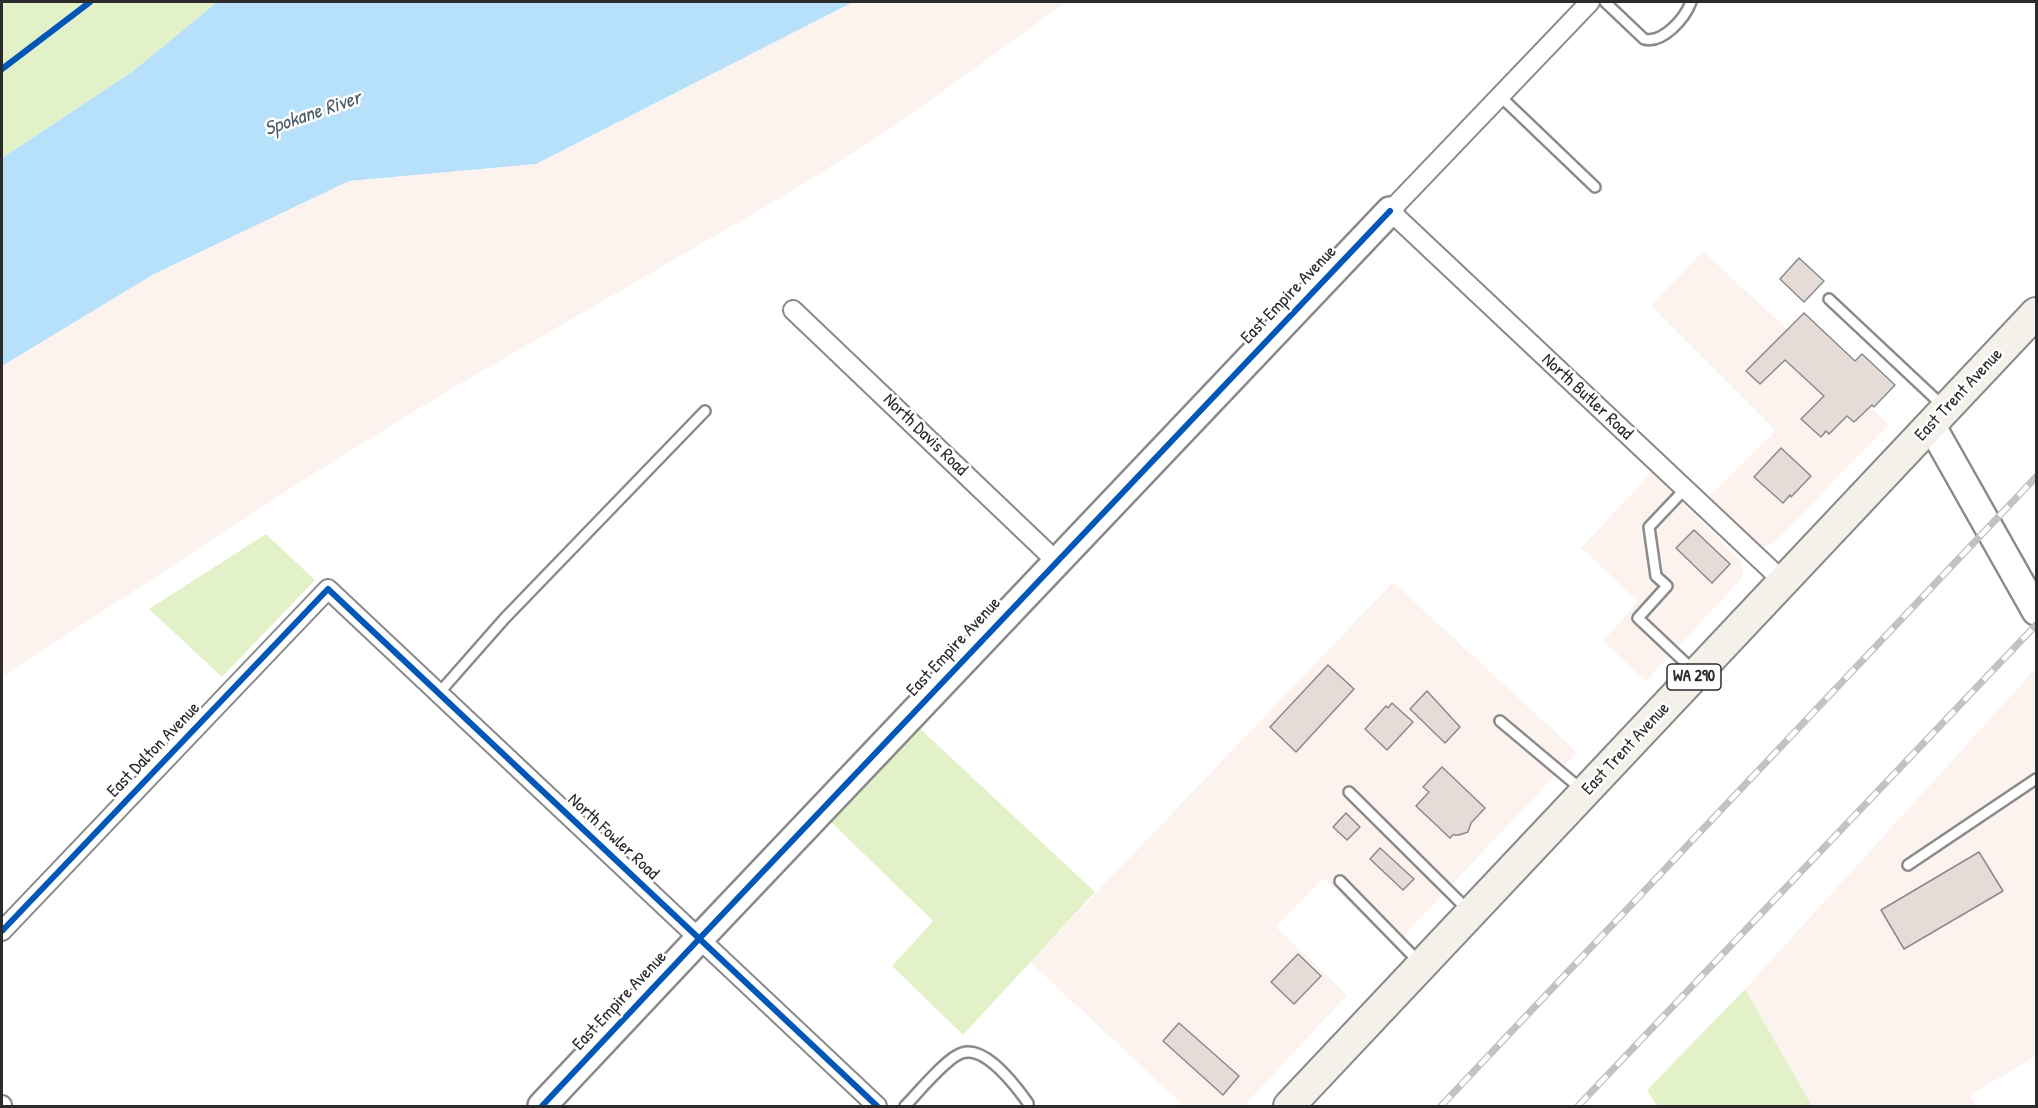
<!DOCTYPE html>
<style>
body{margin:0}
#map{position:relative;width:2038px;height:1108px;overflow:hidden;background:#fff;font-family:"Patrick Hand",sans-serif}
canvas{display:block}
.frame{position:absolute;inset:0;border:3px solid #2b2b2b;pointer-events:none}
</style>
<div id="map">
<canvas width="2038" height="1108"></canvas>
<div class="frame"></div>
</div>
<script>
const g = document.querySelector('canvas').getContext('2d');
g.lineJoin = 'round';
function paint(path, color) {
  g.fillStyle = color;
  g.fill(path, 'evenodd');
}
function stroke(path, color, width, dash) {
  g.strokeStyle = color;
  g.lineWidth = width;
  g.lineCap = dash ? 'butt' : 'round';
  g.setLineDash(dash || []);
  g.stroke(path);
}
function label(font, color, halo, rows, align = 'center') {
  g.font = font + ' "Patrick Hand",sans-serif';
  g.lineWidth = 5;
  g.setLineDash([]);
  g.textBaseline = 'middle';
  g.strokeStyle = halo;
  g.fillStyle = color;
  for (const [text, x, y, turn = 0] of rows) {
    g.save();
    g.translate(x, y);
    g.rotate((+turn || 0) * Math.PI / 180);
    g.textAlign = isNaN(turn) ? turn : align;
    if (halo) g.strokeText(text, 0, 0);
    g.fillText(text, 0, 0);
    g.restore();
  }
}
paint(new Path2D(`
 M853,2H1066L942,92L872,141L780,198L441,395L319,470L2,677V366L154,274L349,181L536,164Z
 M1703,251L1889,424L1774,543L1764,547L1757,544L1707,498L1776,431L1651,306Z
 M1652,472L1740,560L1743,570L1742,578L1646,681L1603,641L1638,601L1581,548Z
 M1393,582L1577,752L1394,946L1323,878L1276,927L1347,995L1244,1106H1184L1030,962Z
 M2036,668V1056L1970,1095L1976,1106H1812L1745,989Z`), '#fcf3ef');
paint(new Path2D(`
 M2,2H217L132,72L2,158Z
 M266,534L315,580L222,677L149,609Z
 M915,724L1095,892L963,1035L892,966L933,921L828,819Z
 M1745,989L1812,1106H1657L1647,1090Z`), '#e3f1c8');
paint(new Path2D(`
 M217,2H853L536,164L349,181L154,274L2,366V158L132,72Z`), '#b7e0fa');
const building = new Path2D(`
 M1799,258L1824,281L1804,302L1780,279Z
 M1804,313L1855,361L1862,354L1895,385L1874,407L1872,405L1854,422L1847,416L1829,434L1826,431L1821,437L1801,419L1824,396L1785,360L1760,384L1746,371Z
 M1781,448L1811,476L1791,497L1790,495L1783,503L1754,477Z
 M1694,530L1730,564L1712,583L1676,548Z
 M1328,665L1354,689L1296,752L1270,727Z
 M1427,691L1460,727L1445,743L1410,709Z
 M1392,703L1413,722L1387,750L1365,729L1386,706L1388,708Z
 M1442,767L1485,808L1471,823L1468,832L1459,835H1453L1450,838L1416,806L1429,792L1423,787Z
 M1346,813L1360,827L1347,840L1333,827Z
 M1380,848L1414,879L1403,890L1370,859Z
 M1979,852L2003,891L1904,949L1881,910Z
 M1298,954L1321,976L1294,1004L1271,982Z
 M1179,1023L1239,1076L1223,1095L1163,1041Z`);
paint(building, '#e6dcd7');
stroke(building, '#8a8a8a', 1.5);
const lane = new Path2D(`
 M1605,2L1644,39C1663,44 1685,18 1691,2
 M1500,96L1595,187
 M1829,299L1942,405
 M1685,489L1649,527L1656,576L1667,586L1638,618L1694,671
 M439,693L505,618L705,411
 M1500,721L1581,789
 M1349,792L1469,911
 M1908,865L2036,779
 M1340,881L1420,963
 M905,1106C917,1094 947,1057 962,1053C985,1045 1016,1086 1028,1103V1106`);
const street = new Path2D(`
 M1590,2L1390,211L1784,582
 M793,310L1056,561
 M2,931L328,589L877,1106
 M2,1105V1106`);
const secondary = new Path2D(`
 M1931,425L2036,611
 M542,1106L699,939L1390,211`);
const primary = new Path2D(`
 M1289,1106L2036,313`);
stroke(lane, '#8a8a8a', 14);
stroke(street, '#8a8a8a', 22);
stroke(secondary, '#8a8a8a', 32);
stroke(primary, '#8a8a8a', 34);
stroke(lane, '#fff', 9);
stroke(street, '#fff', 18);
stroke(secondary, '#fff', 27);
stroke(primary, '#f4f1eb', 30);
const rail = new Path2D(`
 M1441,1106L2036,477
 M1578,1106L2036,625`);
stroke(rail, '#c2c2c2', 7);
stroke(rail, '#fff', 4.5, [14]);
stroke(new Path2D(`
 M2,69L90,2
 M2,931L328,589L877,1106
 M542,1106L699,939L1390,211`), '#0057b8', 6);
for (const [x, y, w] of [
 [1694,677,54]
]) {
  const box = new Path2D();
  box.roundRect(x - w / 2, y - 13, w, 26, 4.5);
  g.fillStyle = '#fff';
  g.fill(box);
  stroke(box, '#2b2b2b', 1.5);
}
label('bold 16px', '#2b2b2b', null, [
 ["WA 290",1694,677]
]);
label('18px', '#2b2b2b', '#fff', [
 ["East Empire Avenue",1289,295,-46],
 ["East Trent Avenue",1959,395,-47],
 ["North Butler Road",1587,397,43],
 ["North Davis Road",925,435,44],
 ["East Empire Avenue",954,647,-47],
 ["East Trent Avenue",1626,749,-47],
 ["East Dalton Avenue",154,750,-46],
 ["North Fowler Road",613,837,43],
 ["East Empire Avenue",620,1001,-47]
]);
label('italic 20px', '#4c5d68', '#fff', [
 ["Spokane River",313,114,-19]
]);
</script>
